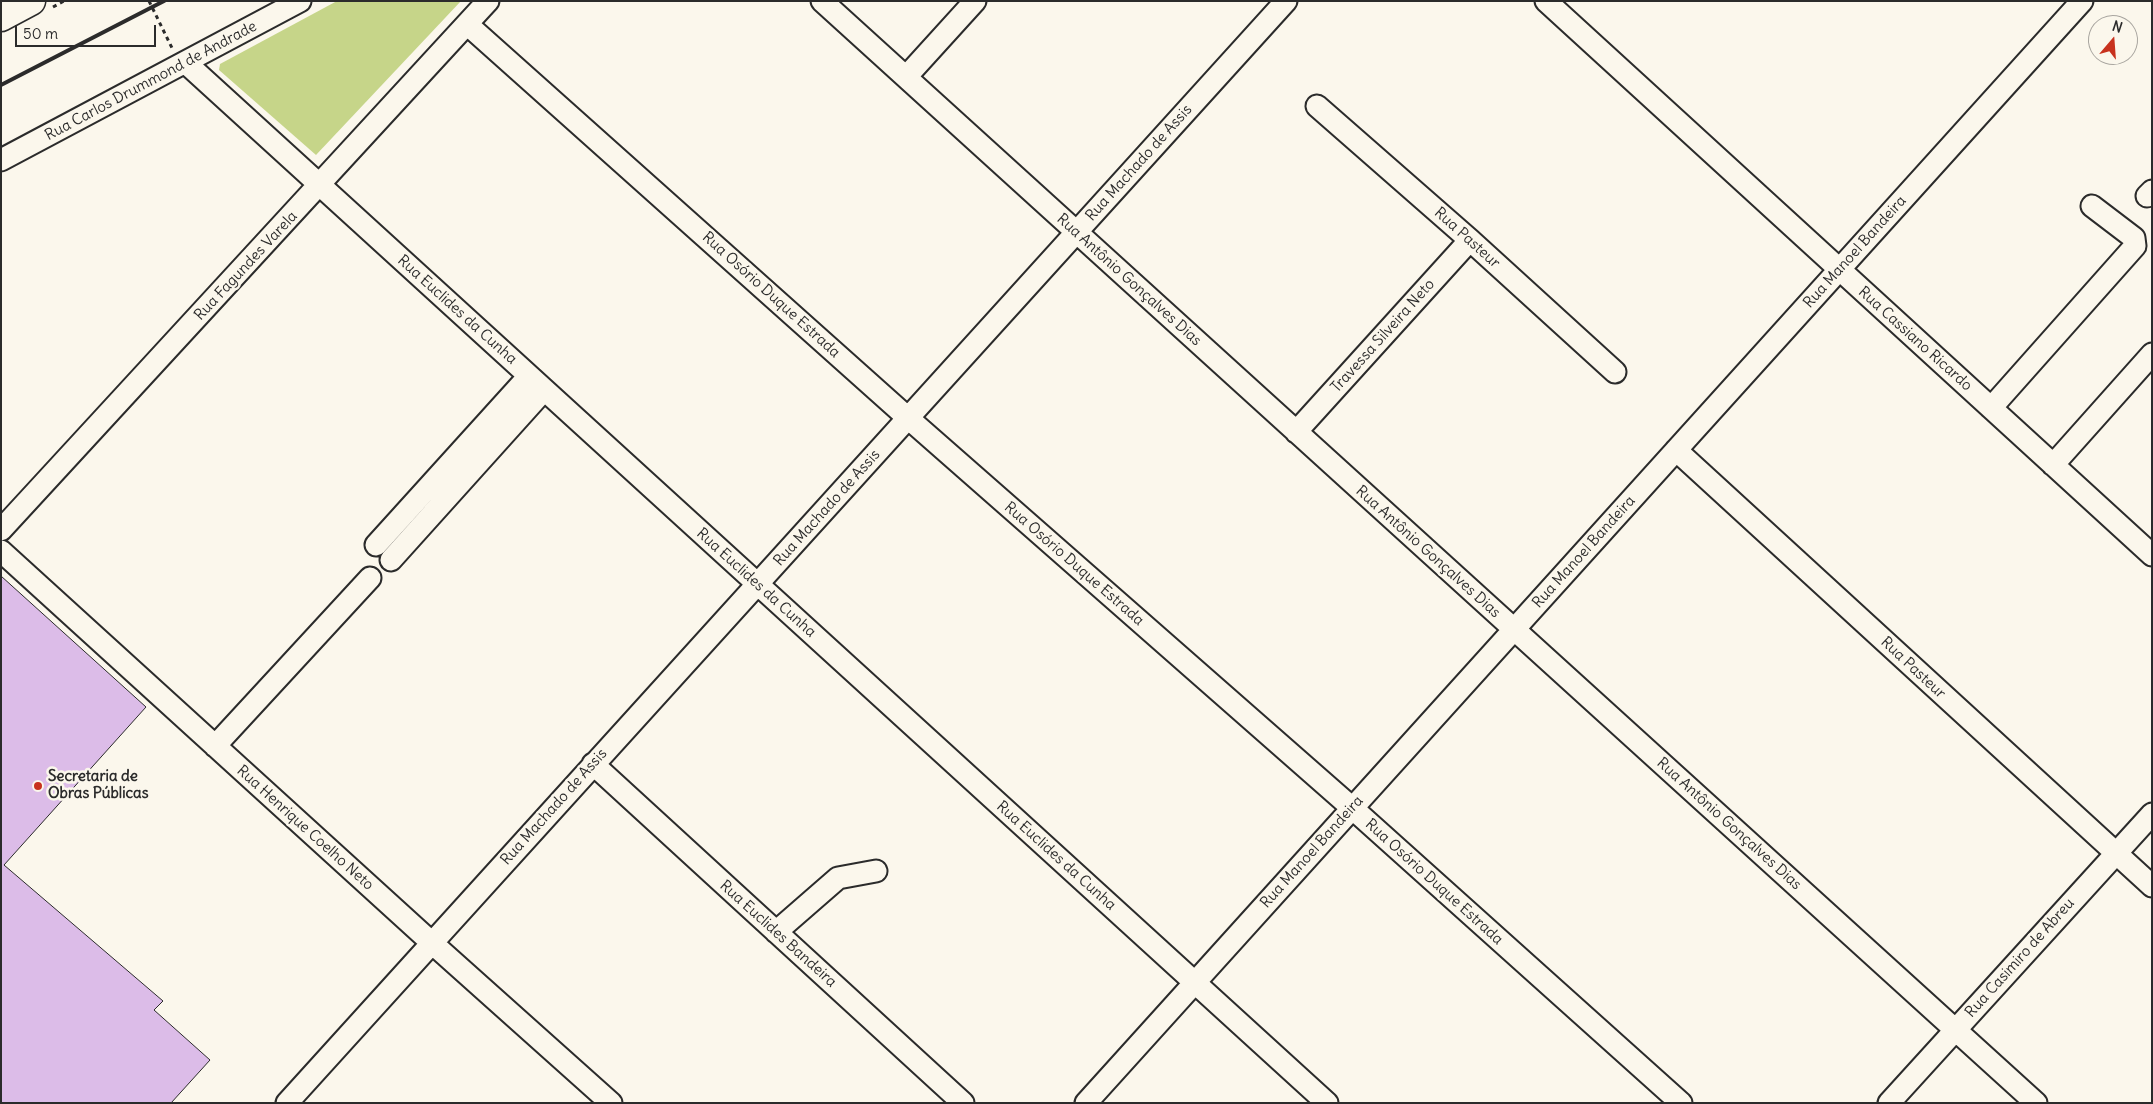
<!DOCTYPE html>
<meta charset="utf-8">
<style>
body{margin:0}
#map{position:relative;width:2153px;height:1104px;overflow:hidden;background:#fbf7ec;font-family:Delius,sans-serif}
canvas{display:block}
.frame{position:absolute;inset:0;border:2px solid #2b2b2b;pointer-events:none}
.north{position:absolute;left:2088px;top:15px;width:50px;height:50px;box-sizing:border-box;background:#fbf7ec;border:1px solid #a8a59f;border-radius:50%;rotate:18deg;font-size:14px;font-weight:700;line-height:20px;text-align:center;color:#2b2b2b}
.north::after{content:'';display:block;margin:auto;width:18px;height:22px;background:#c8321e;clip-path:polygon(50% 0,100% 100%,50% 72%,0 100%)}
.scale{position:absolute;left:15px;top:25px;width:141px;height:22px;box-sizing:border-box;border:2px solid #2b2b2b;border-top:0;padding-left:6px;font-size:15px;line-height:18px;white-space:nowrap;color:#2b2b2b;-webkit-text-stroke:4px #fbf7ec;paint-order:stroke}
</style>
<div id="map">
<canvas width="2153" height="1104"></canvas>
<div class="frame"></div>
<div class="north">N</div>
<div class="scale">50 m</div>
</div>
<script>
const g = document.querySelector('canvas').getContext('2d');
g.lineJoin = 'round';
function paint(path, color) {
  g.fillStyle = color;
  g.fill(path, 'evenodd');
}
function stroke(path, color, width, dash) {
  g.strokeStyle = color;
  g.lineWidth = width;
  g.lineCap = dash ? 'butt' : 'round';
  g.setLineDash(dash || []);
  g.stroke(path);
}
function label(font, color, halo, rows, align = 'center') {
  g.font = font + ' Delius,sans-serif';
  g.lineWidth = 5;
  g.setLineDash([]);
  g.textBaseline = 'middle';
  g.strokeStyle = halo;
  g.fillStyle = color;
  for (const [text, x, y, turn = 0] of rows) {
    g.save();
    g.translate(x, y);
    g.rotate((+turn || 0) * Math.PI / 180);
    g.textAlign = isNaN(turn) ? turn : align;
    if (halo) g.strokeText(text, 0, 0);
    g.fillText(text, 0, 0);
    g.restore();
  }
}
paint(new Path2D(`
 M337,1H461L316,155L219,70L220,64Z`), '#c6d589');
const building = new Path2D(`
 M1,576L146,707L4,865L163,1001L154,1010L210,1060L171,1103H1Z`);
paint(building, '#dcbce8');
stroke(building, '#2b2b2b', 1);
const minor = new Path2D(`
 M822,1L2036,1103
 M1546,1L2152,555
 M468,25L908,418L1351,807L1681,1103
 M186,63L1327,1103
 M906,77L975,1
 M1317,106L1470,240L1615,372
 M1,160L300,1
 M2147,196L2152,191
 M1991,408L2135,246L2134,238L2092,206
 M1296,432L1470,240
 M1676,450L2152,886
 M2053,465L2152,354
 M1,530L488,1
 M376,545L529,376
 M1,551L432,943L611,1103
 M391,560L544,390
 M215,746L370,578
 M593,764L963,1103
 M776,932L838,878L876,871
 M287,1103L1286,1
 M1086,1103L2082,1
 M1889,1103L2152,814`);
const major = new Path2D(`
 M1,17L31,1`);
stroke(minor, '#2b2b2b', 25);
stroke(major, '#2b2b2b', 31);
stroke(new Path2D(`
 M149,1L172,48
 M53,7L64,1`), '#2b2b2b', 3, [4, 4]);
stroke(minor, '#fbf7ec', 21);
stroke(major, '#fbf7ec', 28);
stroke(new Path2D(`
 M1,85L164,1`), '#2b2b2b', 4);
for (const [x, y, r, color] of [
 [38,786,5,"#c8321e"]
]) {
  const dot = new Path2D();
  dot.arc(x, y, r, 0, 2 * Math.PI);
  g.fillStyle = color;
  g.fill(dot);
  stroke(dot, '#fbf7ec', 2);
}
label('15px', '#2b2b2b', '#fbf7ec', [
 ["Rua Carlos Drummond de Andrade",151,81,-28],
 ["Rua Machado de Assis",1139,163,-48],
 ["Rua Pasteur",1467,238,42],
 ["Rua Manoel Bandeira",1855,252,-48],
 ["Rua Fagundes Varela",246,266,-47],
 ["Rua Antônio Gonçalves Dias",1129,280,42],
 ["Rua Osório Duque Estrada",771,295,42],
 ["Rua Euclides da Cunha",457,310,42],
 ["Travessa Silveira Neto",1383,336,-48],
 ["Rua Cassiano Ricardo",1915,339,42],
 ["Rua Machado de Assis",827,508,-48],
 ["Rua Antônio Gonçalves Dias",1428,552,42],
 ["Rua Manoel Bandeira",1584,552,-48],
 ["Rua Osório Duque Estrada",1074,564,41],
 ["Rua Euclides da Cunha",756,583,42],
 ["Rua Pasteur",1913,668,43],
 ["Rua Machado de Assis",554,807,-48],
 ["Rua Antônio Gonçalves Dias",1729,824,42],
 ["Rua Henrique Coelho Neto",305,828,42],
 ["Rua Manoel Bandeira",1312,852,-48],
 ["Rua Euclides da Cunha",1056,856,42],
 ["Rua Osório Duque Estrada",1434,882,42],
 ["Rua Euclides Bandeira",778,934,42],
 ["Rua Casimiro de Abreu",2020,958,-48]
]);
label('bold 15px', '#2b2b2b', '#fbf7ec', [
 ["Secretaria de",48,777],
 ["Obras Públicas",48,794]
], 'left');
</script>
